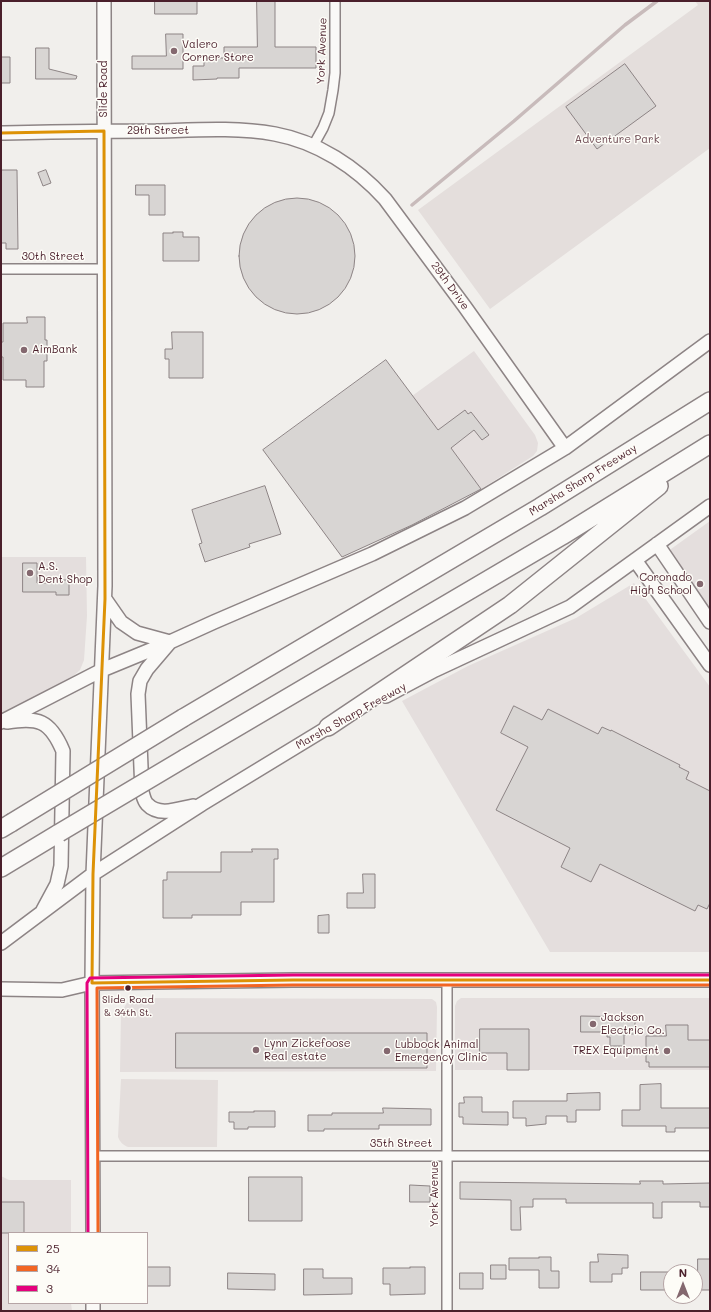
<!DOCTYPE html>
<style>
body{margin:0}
#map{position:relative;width:711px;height:1312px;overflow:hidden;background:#f1efec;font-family:Mali,sans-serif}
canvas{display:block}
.frame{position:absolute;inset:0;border:2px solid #4a1f2b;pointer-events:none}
.legend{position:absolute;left:8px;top:1232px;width:140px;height:72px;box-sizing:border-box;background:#fdfcf7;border:1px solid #b5a4a5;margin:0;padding:5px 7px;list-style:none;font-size:12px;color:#4a1f2b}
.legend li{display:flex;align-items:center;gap:8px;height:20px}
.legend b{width:20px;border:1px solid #b5a4a5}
.north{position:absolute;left:663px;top:1264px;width:40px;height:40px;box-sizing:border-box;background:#fdfcf7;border:1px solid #b5a4a5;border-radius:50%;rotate:0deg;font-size:11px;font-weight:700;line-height:16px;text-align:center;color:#4a1f2b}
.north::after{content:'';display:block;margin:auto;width:14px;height:18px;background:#84686f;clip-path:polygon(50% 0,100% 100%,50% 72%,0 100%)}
</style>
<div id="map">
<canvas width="711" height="1312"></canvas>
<div class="frame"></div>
<ul class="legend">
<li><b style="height:5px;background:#dd9206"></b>25</li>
<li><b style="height:5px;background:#f26522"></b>34</li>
<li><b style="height:5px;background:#e5007d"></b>3</li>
</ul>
<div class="north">N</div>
</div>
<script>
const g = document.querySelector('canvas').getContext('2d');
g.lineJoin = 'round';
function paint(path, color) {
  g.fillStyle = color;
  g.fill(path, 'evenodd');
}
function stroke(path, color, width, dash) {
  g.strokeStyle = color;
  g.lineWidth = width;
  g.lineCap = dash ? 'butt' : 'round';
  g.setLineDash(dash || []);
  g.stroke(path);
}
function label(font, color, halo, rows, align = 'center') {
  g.font = font + ' Mali,sans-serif';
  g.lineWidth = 3;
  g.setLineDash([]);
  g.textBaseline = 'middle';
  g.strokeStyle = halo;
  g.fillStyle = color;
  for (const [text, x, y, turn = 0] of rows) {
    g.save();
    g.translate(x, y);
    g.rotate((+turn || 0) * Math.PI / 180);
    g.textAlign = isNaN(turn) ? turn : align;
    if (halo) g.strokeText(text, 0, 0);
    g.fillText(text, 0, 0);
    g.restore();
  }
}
paint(new Path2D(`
 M474,351L535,435L538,443L537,451L533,456L481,489L412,396Z
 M710,521V611L670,553L671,549Z
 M1,557H86L87,616L84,660L80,670L71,678L1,715Z
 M634,583L710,687V952H550L402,701L468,666L576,618Z
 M142,998L432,999L436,1002L437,1007L436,1071L120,1072L121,1012L127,1003L132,1000Z
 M461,998H710V1070H455V1006L457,1001Z
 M1,1176L9,1180H71V1233H9V1303H71L72,1311H1Z`), '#e4dedd');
paint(new Path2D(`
 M695,1H710V148L490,309L418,210L698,5Z
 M121,1079L218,1080L217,1147H128C123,1145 120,1142 118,1137Z`), '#e4dedc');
stroke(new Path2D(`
 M412,205L514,121L625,25L657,1`), '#c8bbbb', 3.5);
const building = new Path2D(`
 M155,1H197V14H155Z
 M257,1H275V47H316V68H239V78H217V79L193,80V66H204V58H224V47H257Z
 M166,34H183V69H132V56H166Z
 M36,48H49V69L77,76L76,79H36Z
 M1,57H10V83H1Z
 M625,64L656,106L597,149L566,107Z
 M1,170H17L18,249H6V243H1Z
 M46,170L51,183L43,186L38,173Z
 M136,185H165V215H149V195H136Z
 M239 256a58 58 0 1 1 116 0a58 58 0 1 1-116 0Z
 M173,232H183V237H199V261H163V233H173Z
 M27,317H45V340H47V361H44V387H26V380H3V357H1V342H3V323H27Z
 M172,332H203V378H169V359H165V349H172Z
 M386,360L438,430L465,410L468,414L471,412L489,435L482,440L474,430L451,448L481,489L412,525L342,557L263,450Z
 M265,486L281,534L249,544L250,547L205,562L199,544L202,543L192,510Z
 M23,563H37V583H56V580H69V595H56V592H23Z
 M514,706L542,720L548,709L598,734L602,727L611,731V730L680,765L679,767L689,772L686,779L710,791V903L707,909L698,905L695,911L600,864L591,882L561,867L570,848L496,810L528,747L501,733Z
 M252,849H278V859H274V902H241V915H192V918H163V880H167V872H221V852H252Z
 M363,874H375V908H347V893H363Z
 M329,915V933H318V916Z
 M581,1016L635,1017V1034H626V1035H624V1046H610V1037H607V1032H581Z
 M666,1025H688V1040H710V1067H649V1062H646V1036H666Z
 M480,1029H529V1070H507V1053H480Z
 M176,1033H427V1068H176Z
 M661,1084V1108H710V1128H675V1132H666V1126H622V1110H640V1085Z
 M600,1093V1110H576V1122H567V1116H546V1124L526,1126V1118H513V1101H567V1094Z
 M464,1097H482V1112H508V1125L463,1124V1117H459V1103H464Z
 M383,1108L431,1109V1125H379V1129H324V1131H308V1115H332V1113H383Z
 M254,1111H275V1127H248V1129H234V1122H229V1112H254Z
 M249,1177H302V1221H249Z
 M640,1181H663V1184L710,1183V1207H700V1202H662V1218H653V1203H566V1199H533V1207H520L521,1230H511V1200L460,1199V1182L640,1184Z
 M410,1185L430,1186V1202H410Z
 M1,1202H24V1233H1Z
 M598,1254L628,1255V1268H622V1274H612V1282H590V1262H598Z
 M539,1257H551V1271H559V1288H539V1270H509V1258H539Z
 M698,1259H710V1290H698Z
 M491,1265H506V1279H491Z
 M147,1267H170V1286H147Z
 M410,1267H425V1294L390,1295V1284H383V1268H410Z
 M304,1269H323V1278H352V1294L304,1295Z
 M641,1272H671V1290H641Z
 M228,1273L275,1274V1290L228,1289Z
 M460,1273H483V1289H460Z`);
paint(building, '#d8d5d3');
stroke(building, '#8d8485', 1);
const street = new Path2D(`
 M313,146L323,128L329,113L333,90L335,73V1
 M1,269H105
 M92,1156H710
 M447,1311V980`);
const secondary = new Path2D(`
 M1,133C53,132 104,131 156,131C195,130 236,127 275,134C318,142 356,167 385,199L465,307L565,448
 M657,544L710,622
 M635,560L710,665
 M105,599L121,622L137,633L170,642L147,669L140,681L138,694L142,792C143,795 144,801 147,804C159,817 178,809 193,806
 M386,696L435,670L570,607L710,506
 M1,722L102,670L170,642L214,622L372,554L465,508L565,448L710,341
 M7,722C38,717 50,720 63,751L61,866L57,884L43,910
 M1,943L93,874L202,804L335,723
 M1,989L62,990L92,983L153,982L293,980H710
 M93,1233L92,983L93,874L105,586L104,1
 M93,1303V1311`);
const highway = new Path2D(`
 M183,718L540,507L710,401
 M328,727L510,605L659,486
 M185,758L562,536L710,444
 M1,829L11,823
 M1,868L59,833`);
stroke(street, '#8d8485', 12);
stroke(secondary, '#8d8485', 16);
stroke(highway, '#8d8485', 20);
stroke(street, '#faf9f7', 9);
stroke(secondary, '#faf9f7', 13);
stroke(highway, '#faf9f7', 17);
const highwayBridge = new Path2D(`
 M11,823L183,718
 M59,833L185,758`);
stroke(highwayBridge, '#8d8485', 20, []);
stroke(highwayBridge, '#faf9f7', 17);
stroke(new Path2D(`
 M1,133L104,131L105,599L93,874L92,983L293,980H710`), '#dd9206', 3);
stroke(new Path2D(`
 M98,1233L97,988L293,985H710`), '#f26522', 3);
stroke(new Path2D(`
 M88,1233L87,983L90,978L293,975H710`), '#e5007d', 3);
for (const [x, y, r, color] of [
 [174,51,4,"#84686f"],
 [24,350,4,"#84686f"],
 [30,573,4,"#84686f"],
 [700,584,4,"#84686f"],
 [128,988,3.5,"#4a1f2b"],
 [593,1024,4,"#84686f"],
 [256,1050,4,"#84686f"],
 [387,1051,4,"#84686f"],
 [667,1051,4,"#84686f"]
]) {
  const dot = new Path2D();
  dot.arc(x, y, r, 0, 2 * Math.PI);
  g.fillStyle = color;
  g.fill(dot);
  stroke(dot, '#fdfcf7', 1.5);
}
label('10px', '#4a1f2b', '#fdfcf7', [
 ["Slide Road",128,1000],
 ["& 34th St.",128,1013]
]);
label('11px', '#4a1f2b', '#fdfcf7', [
 ["Valero",182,45],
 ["Corner Store",182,58],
 ["AimBank",32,350],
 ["A.S.",38,567],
 ["Dent Shop",38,580],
 ["Coronado",692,578,"right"],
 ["High School",692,591,"right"],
 ["Jackson",601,1018],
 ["Electric Co.",601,1031],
 ["Lynn Zickefoose",264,1044],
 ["Real estate",264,1057],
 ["Lubbock Animal",395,1045],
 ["Emergency Clinic",395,1058],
 ["TREX Equipment",659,1051,"right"]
], 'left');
label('11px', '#4a1f2b', '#fdfcf7', [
 ["York Avenue",322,51,-88],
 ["Slide Road",104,89,-90],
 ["29th Street",158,131],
 ["30th Street",53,257],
 ["29th Drive",450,286,54],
 ["Marsha Sharp Freeway",583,480,-32],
 ["Marsha Sharp Freeway",351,716,-29],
 ["35th Street",401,1144],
 ["York Avenue",435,1194,-90]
]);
label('11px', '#6e4b54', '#fdfcf7', [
 ["Adventure Park",617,140]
]);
</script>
